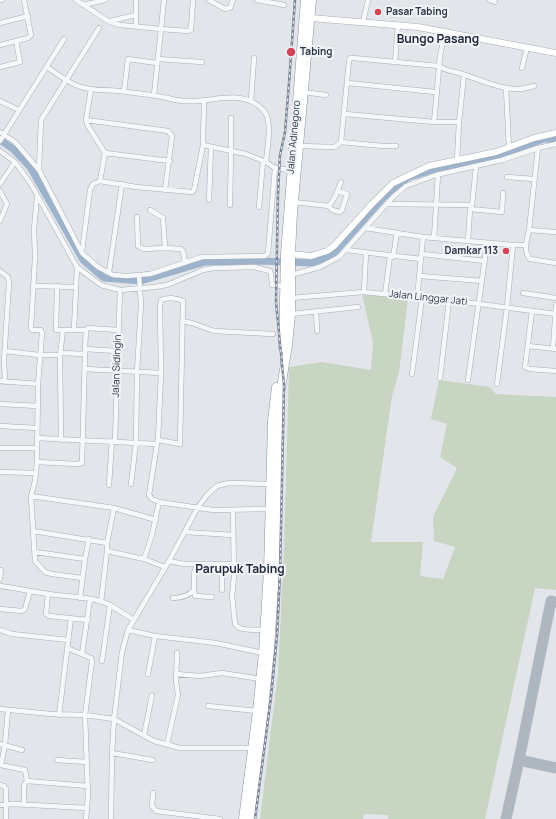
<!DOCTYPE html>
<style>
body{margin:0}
canvas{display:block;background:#e2e6eb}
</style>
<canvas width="556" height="819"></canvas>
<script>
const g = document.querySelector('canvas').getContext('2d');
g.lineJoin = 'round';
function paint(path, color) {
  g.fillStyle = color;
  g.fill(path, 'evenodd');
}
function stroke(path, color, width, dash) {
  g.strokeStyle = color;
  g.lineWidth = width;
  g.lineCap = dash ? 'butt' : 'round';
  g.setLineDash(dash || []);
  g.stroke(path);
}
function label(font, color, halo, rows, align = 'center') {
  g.font = font + ' Manrope,sans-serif';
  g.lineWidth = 4;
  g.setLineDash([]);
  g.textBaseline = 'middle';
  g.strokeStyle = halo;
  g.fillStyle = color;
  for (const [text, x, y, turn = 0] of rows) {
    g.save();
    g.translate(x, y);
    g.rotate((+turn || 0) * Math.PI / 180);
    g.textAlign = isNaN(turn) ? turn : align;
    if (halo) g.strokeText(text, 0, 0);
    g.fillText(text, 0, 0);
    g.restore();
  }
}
paint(new Path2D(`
 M362,294L408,299L399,372L392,396L371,542H423L420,576L443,579L455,547L434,541L433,517L457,468L440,457L447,424L431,419L439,380L490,387L496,394L556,397V590L535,588L485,819H388V815L364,814L363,819H260L278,673L284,548L289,367L322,362L371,370L373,342Z`), '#c8d5c3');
stroke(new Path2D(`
 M0,140L13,149L30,167L83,260L104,278L141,281L205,262L260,261L312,263L328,257L335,252L384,197L407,178L432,170L494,157L544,139H556`), '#9db3cc', 7);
stroke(new Path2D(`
 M519,760L556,768
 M506,819L519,760L551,601L556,602`), '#aeb6c0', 11);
const street = new Path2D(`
 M0,0H2
 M76,0L108,21L120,25L161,29L154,95
 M164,0L161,29L188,31L191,30L193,0
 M209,0L225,9L230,8L233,0
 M257,0L284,5
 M490,0L495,2
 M83,5L105,0
 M110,21L136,15
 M363,22L368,0
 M0,23L28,16
 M136,26V0
 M0,45L28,38L31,35L24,0
 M158,59L202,62
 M395,62L398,25
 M0,67L20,62L16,41
 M47,67C57,74 67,82 78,86C93,92 111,89 126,92C136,93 147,94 156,96C165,97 174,100 183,101C210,104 243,86 264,111C273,122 267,149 266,162L275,168L291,170
 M522,68L527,47
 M348,83L435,92L437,91L440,56L445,32
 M506,88L509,148
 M91,89L86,120L88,126L105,153L100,181
 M124,91L128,59L157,63
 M303,92L326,95
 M0,101L19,110
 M251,101L254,58
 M345,114L434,122H459L457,161
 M86,120L168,131L172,136L165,190
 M434,122L437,91
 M459,122L464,75
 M0,132L15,142L39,170L82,253L98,267L113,275L127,276L150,274L202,257L265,256L268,253L275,168
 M0,141L64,39
 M341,142L383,146H396
 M203,145L246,154L266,162
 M298,146L335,147L341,142L349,61L350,58H353L439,66C446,71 452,71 459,73C479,79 498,89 519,89C524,89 529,87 534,86
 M0,151L15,162L31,184L77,267L101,285L120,290L155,287L167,285L203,270L214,268L254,267L270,271L271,274L272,285L284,286
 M105,153L170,161
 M39,170L41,120L99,28
 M507,177L534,179
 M0,184L15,162
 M0,191L7,204L0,221
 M37,197L34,229L35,257L31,328L32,330H41L42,333L38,384L37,462L35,481L31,496L35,561L45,572L52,574L82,578
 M209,200L211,147
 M294,202L329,206L335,197L341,182
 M388,204L472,205
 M230,205L231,151V118
 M329,206L332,210L340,212L342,210L347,194L338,191
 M259,207L263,161
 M470,209L502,212L503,193
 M150,210L163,218L165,248L181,249L183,251L185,262
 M137,217L138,246L144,249L165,248
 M365,228L423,237L513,245H526
 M529,230L538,148
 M556,232L529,230C527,239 523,252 530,259L556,263
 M434,238L438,175
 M468,241L470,209L472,205L476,167
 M346,250L421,259
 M82,252L90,190L93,184L100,181L136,187L192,192L194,190L203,145L204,100
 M422,254L485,261
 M393,257L397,233
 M0,271L8,277L9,283L4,360L5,382
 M109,272L122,184
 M291,275L320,267L339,257L393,197L406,186L436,175L502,160L538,148L556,144
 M420,276L482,281
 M33,286L75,287
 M57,286L56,330H86
 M364,292L366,253
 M523,293L556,298
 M385,294L390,256
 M291,298L364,292L480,304L556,314
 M417,298L423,237
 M316,311L317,331
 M532,311L525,367L530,369L556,371
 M291,314L358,307
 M182,321L192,323L214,331L273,334
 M74,329L77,267
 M528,346L556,349
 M85,349L86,330L88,328L118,330
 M553,349L556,305
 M5,351L39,355H60
 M61,353L85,354V349L117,351
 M85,369L161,373
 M412,374L422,298
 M440,378L449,301
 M468,380L487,243
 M0,381L38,384
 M497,384L507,307L513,245
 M0,404L38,406
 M0,426L37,428
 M37,438L157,444L158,440L180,444L183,301C177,298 167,297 161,300L160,306L161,373L158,440
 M61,440L60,355L63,330
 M115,441L120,290
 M157,444L149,495L152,499L159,502L213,510L270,509
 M0,448H37
 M37,462L77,464L82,463L85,354
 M0,472L36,473
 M131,484L136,442L137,372L141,305L139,275
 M109,485L112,441
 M31,496L114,508L156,520
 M233,510L234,577L232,596L235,624C240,632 256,629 265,630
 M33,531L107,543
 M185,532L233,535
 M107,551L144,559L165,567
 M35,552L85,559
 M144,559L152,535L159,502
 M169,561L184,564H234
 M222,564V590
 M0,579L1,570
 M0,586C16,588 33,592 49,594C69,597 91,596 110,605L102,661
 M194,590L195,596L212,597
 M48,594L46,614L49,616L88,620
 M80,598L85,559L89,539
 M173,598C181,598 188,596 194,590V574L197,564
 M101,602L107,551V543L114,508
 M110,605L134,620
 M0,609L22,611L25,609L30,591
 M0,630L12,634L68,640
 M128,630L155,636L216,643L263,653
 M67,648L91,658L92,662L85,715L88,795L86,819
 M82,654L90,599
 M148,674L155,636
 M176,674L200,676L222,673L261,679
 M208,706L257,711
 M0,709L51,714L85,715L114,719L154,741L180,748H253
 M59,715L71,618
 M144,735L152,695
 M0,744L22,750
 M167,744L178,695L176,681L177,653
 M112,753L153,760
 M57,760L87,762
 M0,765L25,770L27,781
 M1,765L5,745L8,710
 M0,785L4,786L6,789V819
 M153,793L152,806L156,811L220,819
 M0,805L13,804L87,808
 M24,805V785L27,781L88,786
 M111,819L112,753L114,719L122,652L128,630L169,561L198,507L207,495L217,486L229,483L271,484`);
const secondary = new Path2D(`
 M311,18L418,27L556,53
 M291,254L311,256L327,251L334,246L371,205L393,183L429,166L496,152L534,138L556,133`);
const highway = new Path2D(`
 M283,348L285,254L305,0
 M243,819L257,711L263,653L268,570L272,421L276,387
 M250,819L263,720L270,649L275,571L280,394L288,345L291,314V254L293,213L312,0`);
stroke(street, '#a7adb6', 5.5);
stroke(secondary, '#a7adb6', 7);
stroke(highway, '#8993a2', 9);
stroke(street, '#f5f7f9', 4.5);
stroke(secondary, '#fff', 6);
stroke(highway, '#fff', 8);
const rail = new Path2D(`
 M255,819L271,697L277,636L280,574L284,385L276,302L278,194L280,155L285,132L289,83L295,0`);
stroke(rail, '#7b8595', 2.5);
stroke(rail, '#f2f5f8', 1, [3]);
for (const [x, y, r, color] of [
 [378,12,4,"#d2465a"],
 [291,52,5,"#d2465a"],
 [506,251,4,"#d2465a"]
]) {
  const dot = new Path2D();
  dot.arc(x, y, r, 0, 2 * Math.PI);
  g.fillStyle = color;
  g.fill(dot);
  stroke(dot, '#f2f5f8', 1.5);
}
label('bold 10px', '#2a3344', '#f2f5f8', [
 ["Pasar Tabing",386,12],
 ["Tabing",300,52],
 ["Damkar 113",498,251,"right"]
], 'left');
label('10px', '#2a3344', '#f2f5f8', [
 ["Jalan Adinegoro",294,137,-85],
 ["Jalan Linggar Jati",428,298,6],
 ["Jalan Sidingin",117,366,-88]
]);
label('bold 12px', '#1c2435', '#f2f5f8', [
 ["Bungo Pasang",438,40],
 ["Parupuk Tabing",240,570]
]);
</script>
